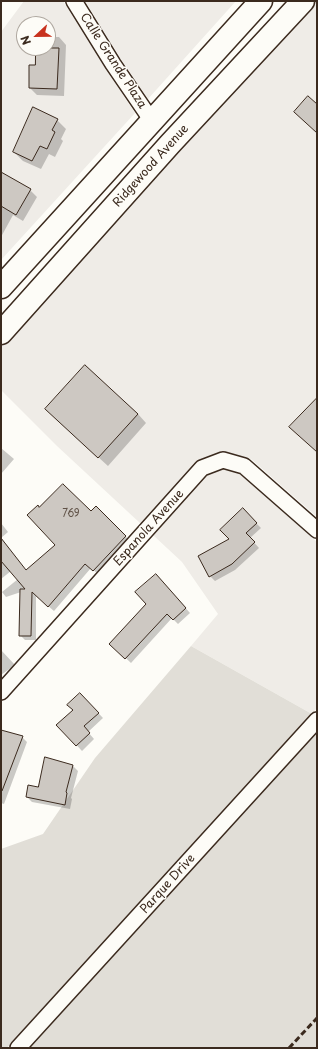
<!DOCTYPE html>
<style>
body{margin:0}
#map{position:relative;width:318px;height:1049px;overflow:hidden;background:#fdfcf7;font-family:"Playpen Sans",sans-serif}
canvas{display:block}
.frame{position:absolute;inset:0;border:2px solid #3b2a1e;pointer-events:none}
.north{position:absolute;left:16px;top:16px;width:40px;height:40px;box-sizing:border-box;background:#fdfcf7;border:1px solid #afa8a0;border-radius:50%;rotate:248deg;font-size:11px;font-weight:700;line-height:16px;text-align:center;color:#3b2a1e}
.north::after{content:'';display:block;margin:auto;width:14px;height:18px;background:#c8321e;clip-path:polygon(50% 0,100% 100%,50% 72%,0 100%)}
</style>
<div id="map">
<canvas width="318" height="1049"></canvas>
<div class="frame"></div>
<div class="north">N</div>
</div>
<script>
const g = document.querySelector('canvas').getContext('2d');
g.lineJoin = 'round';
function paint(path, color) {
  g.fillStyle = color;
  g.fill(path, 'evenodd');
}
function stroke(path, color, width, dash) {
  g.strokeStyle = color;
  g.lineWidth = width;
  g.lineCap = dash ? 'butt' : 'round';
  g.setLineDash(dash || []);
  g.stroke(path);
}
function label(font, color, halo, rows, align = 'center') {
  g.font = font + ' "Playpen Sans",sans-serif';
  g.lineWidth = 3;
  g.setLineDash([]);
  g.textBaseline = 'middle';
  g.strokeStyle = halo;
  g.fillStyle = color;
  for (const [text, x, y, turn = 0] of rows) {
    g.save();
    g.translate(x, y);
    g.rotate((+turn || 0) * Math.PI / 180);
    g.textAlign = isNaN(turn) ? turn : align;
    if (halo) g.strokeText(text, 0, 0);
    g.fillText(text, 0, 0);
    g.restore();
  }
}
paint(new Path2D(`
 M24,1H63L105,68L135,113L1,260V32ZM24,24H48V48H24Z
 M85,1H236L148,99L121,59Z
 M315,1H317V517L251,459L226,452H220L199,461L195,463L141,524L57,446L1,390V346L67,271Z
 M223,469L239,473L317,542V708L312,714L191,646L218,614L182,562L153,535L208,475Z`), '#efece7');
paint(new Path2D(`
 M191,646L312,714L7,1048H1V849L43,834L95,758Z
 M317,733V1048H30Z`), '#e1ded7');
paint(new Path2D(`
 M48,37H59L66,45L64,96L37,95L30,88L36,66L37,48H48Z
 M57,120L66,129L61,139L63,141L55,157L49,154L41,169L23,161L14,152Z
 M1,173L30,190L37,197L23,221L13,215L1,237Z
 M138,414L146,423L108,466L55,418Z
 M1,448L14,459L1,474Z
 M96,507L130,541L99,575L91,568L54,611L36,596V640H25L20,635L21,592L6,597L2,592L18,579L11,571L1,579V538L26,571L57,545L40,509L91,512Z
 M243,510L261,528L250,538L259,548L235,570L215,581L210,576L230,539Z
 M1,523L8,532L1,538Z
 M161,580L190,613L178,624L172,618L131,663L111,644L148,604Z
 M1,650L15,665L1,675Z
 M85,699L103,718L88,732L94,739L82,751L58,725Z
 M1,731L22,737L27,742L4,804L1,803Z
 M73,766L78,771L71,798L72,799L70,809L32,802L27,797L39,788Z`), '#0003');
const building = new Path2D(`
 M36,48H59L57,89L29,88V65H35Z
 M308,96L317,104V133L294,112Z
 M33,107L58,119L52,130L55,132L47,149L40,146L32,161L13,152Z
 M1,172L31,189L16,215L1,206Z
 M85,365L138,414L98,458L45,409Z
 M317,398V452L289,427Z
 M63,484L91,511L96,506L126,536L93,571L85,564L48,607L32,592L31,636H19L20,589H25L1,561V538L26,570L55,545L27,515L38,505L39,507Z
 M243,508L257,523L246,533L255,542L232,564L209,577L198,556L229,539L220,530Z
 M156,574L186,608L173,620L167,614L125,659L109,644L146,604L135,592Z
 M80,693L99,713L84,726L90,733L76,746L56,725L73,710L67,705Z
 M1,730L23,736L2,791H1Z
 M45,757L73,765L66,792L67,793L65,805L26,797L28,785L38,787Z`);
paint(building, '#cdc8c2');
stroke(building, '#3b2a1e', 1);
const street = new Path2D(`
 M74,1L113,64L152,121
 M1,692L202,468L223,460L244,466L317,530
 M18,1048L317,720`);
const primary = new Path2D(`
 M1,287L261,1
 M1,333L170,144L303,1`);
stroke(street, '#3b2a1e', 18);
stroke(primary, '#3b2a1e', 25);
stroke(street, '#fdfcf7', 15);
stroke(primary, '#fdfcf7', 22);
stroke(new Path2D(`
 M289,1048L317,1018`), '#3b2a1e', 3, [6, 3]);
label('10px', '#605247', null, [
 ["769",71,514]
]);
label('12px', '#3b2a1e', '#fdfcf7', [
 ["Calle Grande Plaza",113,61,57],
 ["Ridgewood Avenue",151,166,-48],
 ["Espanola Avenue",149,528,-48],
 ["Parque Drive",168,884,-48]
]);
</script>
